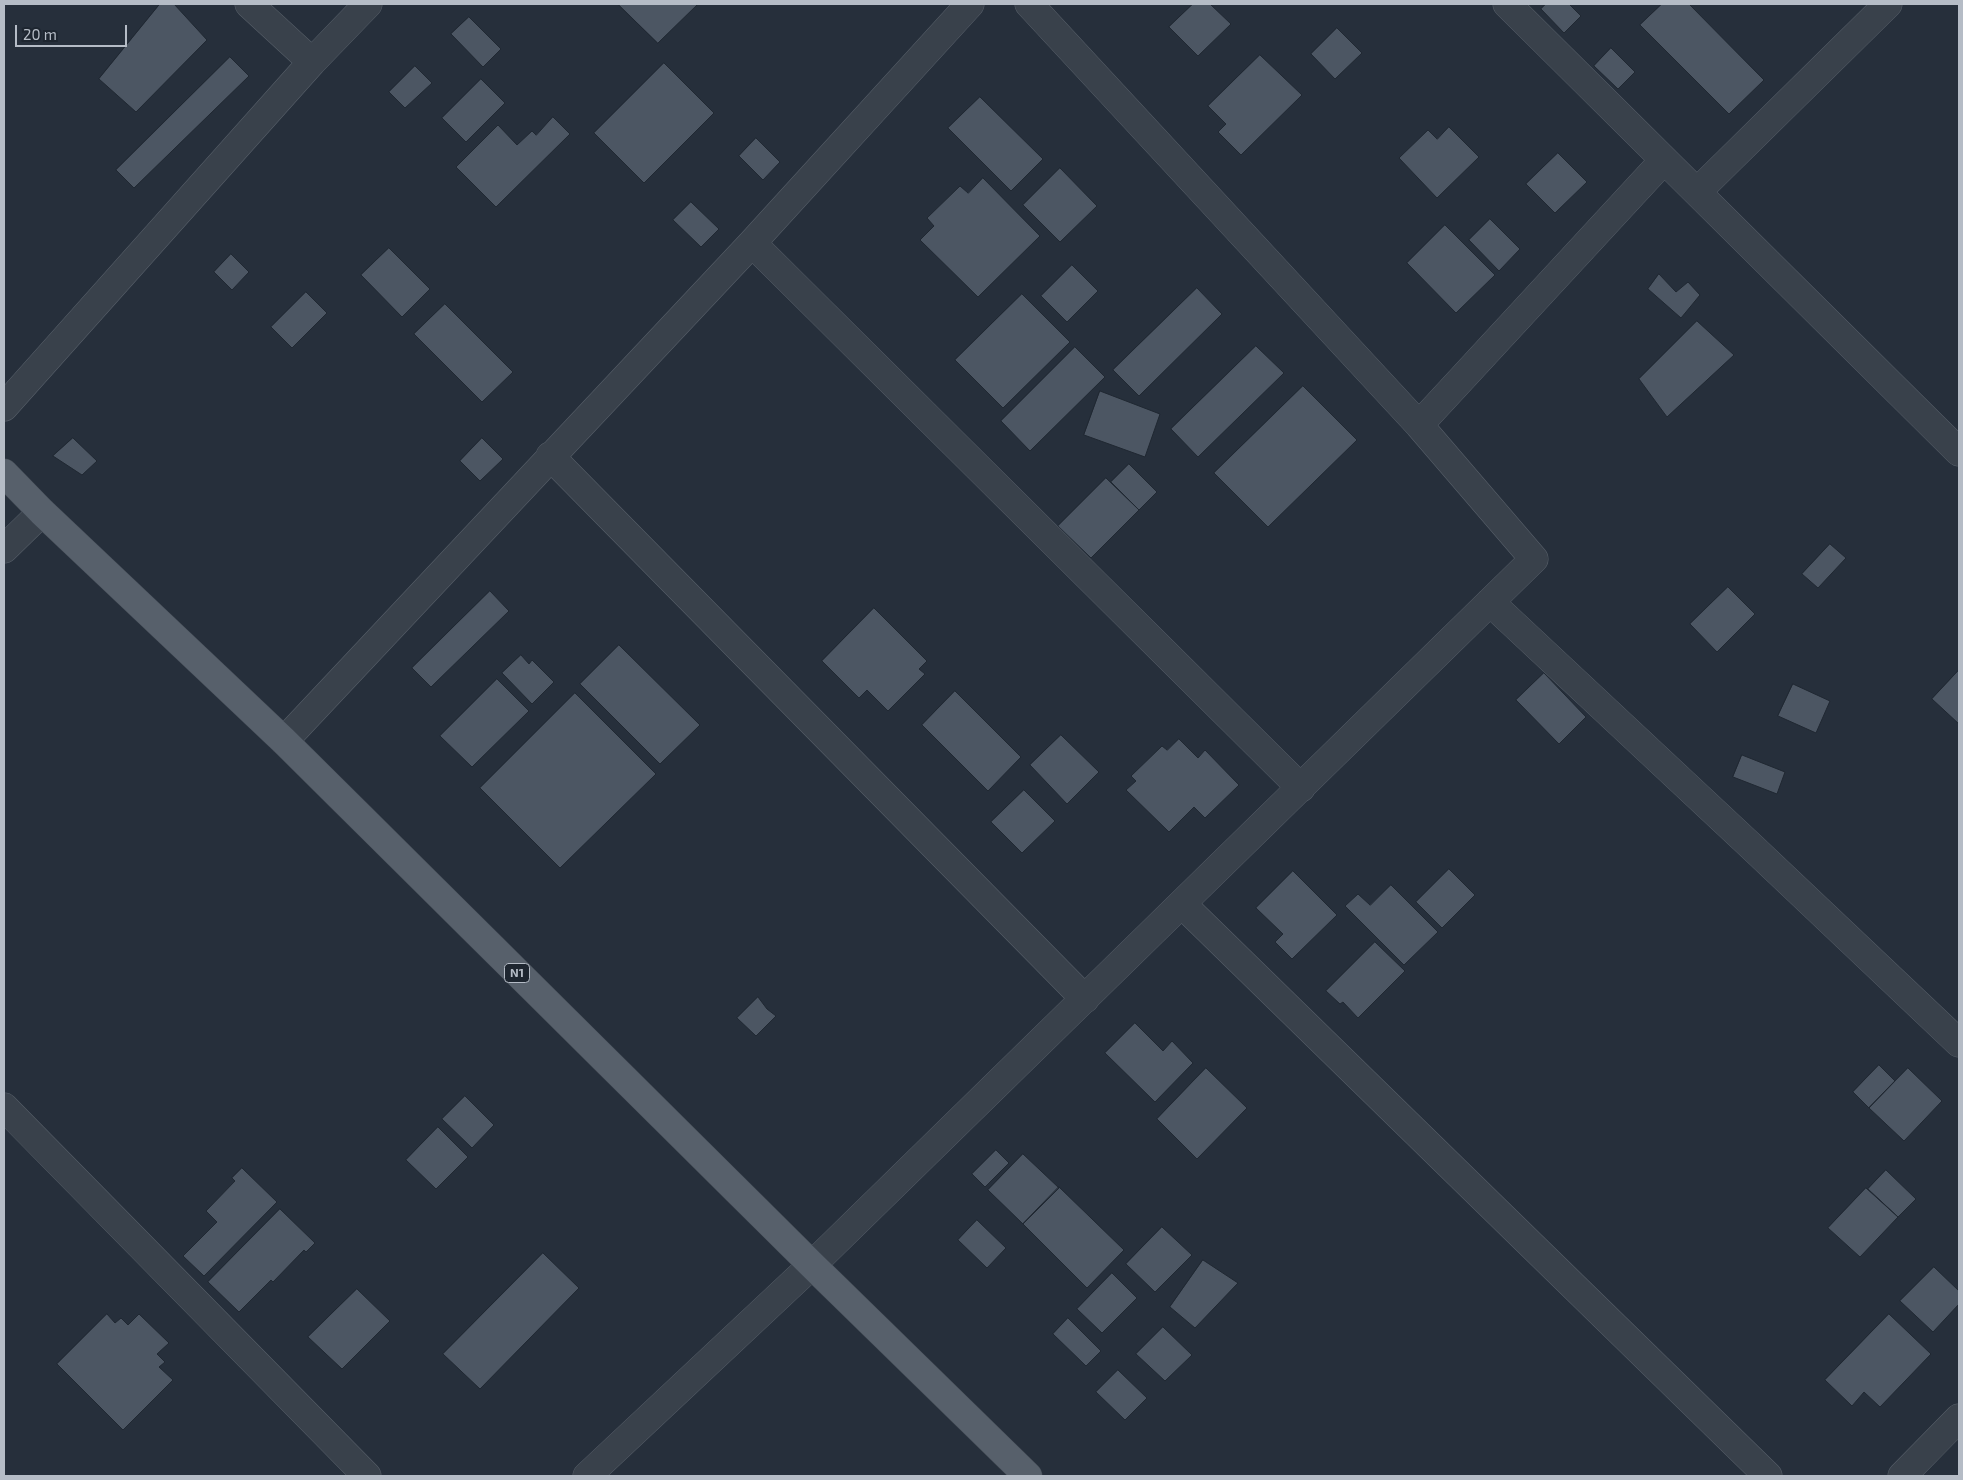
<!DOCTYPE html>
<style>
body{margin:0}
#map{position:relative;width:1963px;height:1480px;overflow:hidden;background:#262f3b;font-family:"Exo 2",sans-serif}
canvas{display:block}
.frame{position:absolute;inset:0;border:5px solid #b5bcc6;pointer-events:none}
.scale{position:absolute;left:15px;top:25px;width:112px;height:22px;box-sizing:border-box;border:2px solid #b5bcc6;border-top:0;padding-left:6px;font-size:15px;line-height:18px;white-space:nowrap;color:#b5bcc6;-webkit-text-stroke:4px #1e2630;paint-order:stroke}
</style>
<div id="map">
<canvas width="1963" height="1480"></canvas>
<div class="frame"></div>
<div class="scale">20 m</div>
</div>
<script>
const g = document.querySelector('canvas').getContext('2d');
g.lineJoin = 'round';
function paint(path, color) {
  g.fillStyle = color;
  g.fill(path, 'evenodd');
}
function stroke(path, color, width, dash) {
  g.strokeStyle = color;
  g.lineWidth = width;
  g.lineCap = dash ? 'butt' : 'round';
  g.setLineDash(dash || []);
  g.stroke(path);
}
function label(font, color, halo, rows, align = 'center') {
  g.font = font + ' "Exo 2",sans-serif';
  g.lineWidth = 4;
  g.setLineDash([]);
  g.textBaseline = 'middle';
  g.strokeStyle = halo;
  g.fillStyle = color;
  for (const [text, x, y, turn = 0] of rows) {
    g.save();
    g.translate(x, y);
    g.rotate((+turn || 0) * Math.PI / 180);
    g.textAlign = isNaN(turn) ? turn : align;
    if (halo) g.strokeText(text, 0, 0);
    g.fillText(text, 0, 0);
    g.restore();
  }
}
const building = new Path2D(`
 M160,4H174L207,40L136,112L99,79Z
 M618,4H698L658,43Z
 M1193,4H1210L1231,24L1198,56L1169,27Z
 M1546,4H1569L1581,16L1564,33L1541,9Z
 M1662,4H1689L1764,80L1729,114L1640,25Z
 M469,17L501,49L483,67L451,34Z
 M1337,28L1362,53L1335,79L1311,54Z
 M1611,48L1635,72L1618,89L1594,66Z
 M1260,55L1302,95L1241,155L1218,132L1226,124L1208,106Z
 M230,57L249,76L134,188L116,170Z
 M664,63L714,113L644,183L594,133Z
 M415,66L432,83L405,108L389,92Z
 M481,79L505,103L466,142L442,118Z
 M980,97L1043,159L1011,191L948,128Z
 M553,117L570,134L496,207L456,167L498,125L517,145L532,131L536,135Z
 M1449,127L1479,157L1437,198L1399,158L1428,130L1437,139Z
 M756,138L780,162L763,180L739,156Z
 M1558,153L1587,182L1555,213L1526,184Z
 M1060,168L1097,206L1060,242L1023,205Z
 M983,178L1040,236L978,297L920,240L934,226L927,218L960,186L968,193Z
 M691,202L719,229L701,247L673,220Z
 M1490,219L1520,249L1499,271L1469,240Z
 M1445,225L1495,275L1456,313L1407,263Z
 M389,248L430,289L402,317L361,275Z
 M231,254L249,272L232,290L214,272Z
 M1072,265L1098,291L1067,322L1041,296Z
 M1659,274L1676,292L1688,282L1700,295L1681,318L1648,289Z
 M1197,288L1222,314L1139,396L1113,370Z
 M306,292L327,313L292,348L271,327Z
 M1022,294L1070,342L1003,408L955,360Z
 M445,304L513,372L482,402L414,334Z
 M1697,321L1734,355L1667,417L1639,379Z
 M1256,346L1284,373L1198,457L1171,429Z
 M1075,347L1105,377L1030,451L1001,421Z
 M1303,386L1357,440L1268,527L1214,473Z
 M1100,391L1160,414L1145,457L1084,435Z
 M73,438L97,461L82,475L53,456Z
 M482,438L503,459L480,481L460,461Z
 M1129,464L1157,492L1139,510L1111,482Z
 M1106,478L1139,510L1091,558L1058,526Z
 M1830,544L1846,558L1818,588L1802,574Z
 M1728,587L1755,614L1717,652L1690,624Z
 M490,591L509,611L431,687L412,668Z
 M874,608L927,661L919,669L925,674L888,711L867,690L859,698L822,661Z
 M619,645L700,725L660,764L580,684Z
 M521,655L529,664L532,660L554,682L532,704L502,673Z
 M1959,670V724L1932,699Z
 M1544,673L1586,717L1559,744L1516,700Z
 M497,679L529,711L472,767L440,736Z
 M1793,684L1830,701L1816,733L1778,716Z
 M955,691L1021,757L988,791L922,725Z
 M575,693L656,774L560,868L480,788Z
 M1061,735L1099,772L1067,804L1030,765Z
 M1179,739L1198,758L1205,750L1239,785L1205,818L1194,807L1169,832L1126,790L1136,781L1131,776L1162,746L1167,750Z
 M1742,755L1785,772L1777,794L1733,777Z
 M1024,790L1055,821L1022,853L991,822Z
 M1449,869L1475,895L1442,928L1416,902Z
 M1293,871L1337,915L1292,959L1275,942L1283,934L1256,908Z
 M1391,885L1438,932L1404,965L1345,906L1358,894L1370,905Z
 M1375,942L1405,971L1358,1018L1343,1002L1340,1004L1326,991Z
 M758,997L767,1009L776,1016L756,1036L737,1018Z
 M1135,1023L1163,1051L1172,1041L1193,1063L1155,1102L1105,1053Z
 M1879,1065L1895,1081L1869,1108L1853,1092Z
 M1206,1068L1247,1108L1197,1159L1157,1119Z
 M1908,1068L1942,1101L1904,1141L1869,1108Z
 M465,1096L494,1125L472,1148L442,1119Z
 M438,1127L468,1157L436,1189L406,1160Z
 M996,1150L1009,1163L985,1187L972,1174Z
 M1023,1154L1059,1188L1023,1224L988,1190Z
 M242,1168L277,1202L204,1276L183,1256L217,1222L206,1211L235,1181L232,1178Z
 M1886,1170L1916,1199L1898,1217L1868,1189Z
 M1059,1187L1124,1250L1087,1288L1023,1224Z
 M1866,1188L1898,1217L1860,1257L1828,1228Z
 M280,1209L315,1243L306,1252L304,1250L273,1282L271,1280L239,1312L208,1282Z
 M977,1220L1006,1248L987,1268L958,1240Z
 M1162,1227L1192,1255L1155,1292L1126,1264Z
 M543,1253L579,1288L480,1389L443,1354Z
 M1203,1260L1238,1283L1195,1328L1170,1307Z
 M1934,1267L1959,1291V1304L1933,1332L1900,1301Z
 M1112,1273L1137,1298L1102,1333L1077,1309Z
 M357,1289L390,1321L342,1369L308,1337Z
 M107,1314L115,1323L121,1318L128,1325L139,1314L169,1343L157,1354L165,1362L159,1367L173,1380L123,1430L57,1364Z
 M1889,1314L1931,1354L1880,1407L1864,1392L1852,1406L1825,1380Z
 M1068,1318L1101,1351L1086,1366L1053,1334Z
 M1163,1327L1192,1355L1165,1381L1136,1354Z
 M1118,1370L1147,1398L1125,1420L1096,1392Z`);
paint(building, '#4c5663');
stroke(building, '#202832', 1);
const minor = new Path2D(`
 M249,4L312,62
 M1507,4L1959,452
 M1697,192L1888,4
 M752,243L1301,788
 M4,407L312,62L368,4
 M1419,425L1664,160
 M550,456L1085,999
 M4,549L42,512
 M1490,602L1752,847L1959,1043
 M284,741L752,243L970,4
 M1182,904L1768,1476
 M4,1107L367,1476
 M587,1476L812,1265L1534,559L1419,425L1029,4
 M1902,1476L1959,1418`);
const major = new Path2D(`
 M4,473L42,512L284,741L812,1265L1028,1476`);
stroke(minor, '#575f69', 29);
stroke(major, '#424a54', 29);
stroke(minor, '#39414b', 28);
stroke(major, '#57606b', 28);
for (const [x, y, w] of [
 [517,973,25]
]) {
  const box = new Path2D();
  box.roundRect(x - w / 2, y - 9.5, w, 19, 4);
  g.fillStyle = '#1e2630';
  g.fill(box);
  stroke(box, '#b5bcc6', 1);
}
label('bold 12px', '#b5bcc6', null, [
 ["N1",517,973]
]);
</script>
